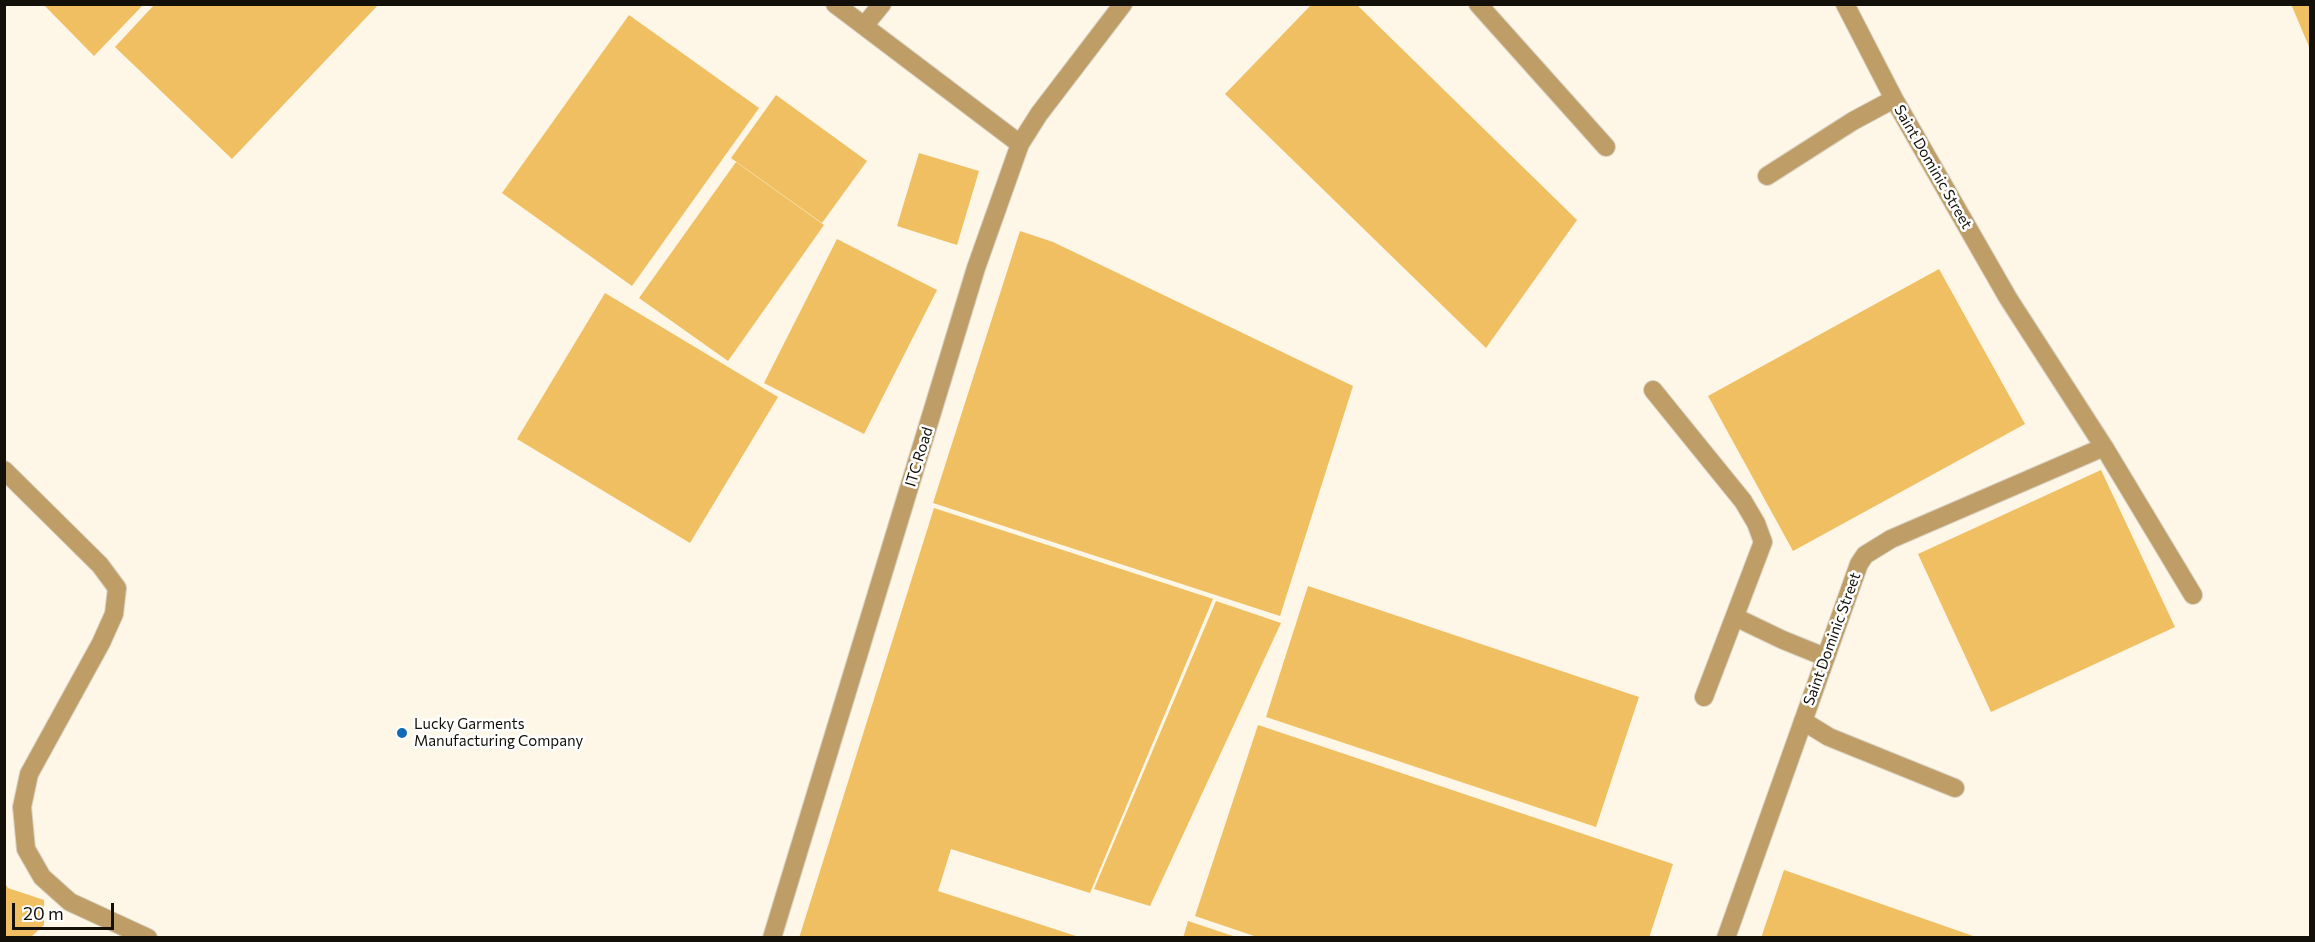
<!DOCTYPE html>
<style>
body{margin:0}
#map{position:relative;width:2315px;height:942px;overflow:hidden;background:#fef6e7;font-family:Commissioner,sans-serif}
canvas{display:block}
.frame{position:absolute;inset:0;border:6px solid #130f09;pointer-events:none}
.scale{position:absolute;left:12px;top:903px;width:102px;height:27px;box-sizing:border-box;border:3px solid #130f09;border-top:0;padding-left:8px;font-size:18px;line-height:21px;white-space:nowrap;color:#130f09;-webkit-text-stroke:4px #fff;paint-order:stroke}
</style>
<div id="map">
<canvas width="2315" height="942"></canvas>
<div class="frame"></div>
<div class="scale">20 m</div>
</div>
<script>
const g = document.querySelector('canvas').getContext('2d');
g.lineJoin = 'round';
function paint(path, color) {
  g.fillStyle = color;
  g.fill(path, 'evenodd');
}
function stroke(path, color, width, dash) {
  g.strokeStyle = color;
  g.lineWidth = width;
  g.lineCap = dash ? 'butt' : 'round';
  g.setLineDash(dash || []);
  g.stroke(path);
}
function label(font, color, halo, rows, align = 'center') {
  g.font = font + ' Commissioner,sans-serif';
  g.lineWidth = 5;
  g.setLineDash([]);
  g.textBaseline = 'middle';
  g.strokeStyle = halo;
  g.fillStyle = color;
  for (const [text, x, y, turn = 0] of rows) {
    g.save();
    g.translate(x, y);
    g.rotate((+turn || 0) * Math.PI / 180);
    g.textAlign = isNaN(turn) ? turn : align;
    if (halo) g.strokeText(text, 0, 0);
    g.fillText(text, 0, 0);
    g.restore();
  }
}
paint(new Path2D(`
 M43,4H144L94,56Z
 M155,4H379L232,159L115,47Z
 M1312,4H1356L1577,220L1486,348L1225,94Z
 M2291,4H2310V49Z
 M629,15L759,108L632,286L502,193Z
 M776,95L867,161L822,223L731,158Z
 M919,153L979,171L957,245L897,226Z
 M736,162L824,225L728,361L639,298Z
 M1020,231L1053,242L1353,386L1280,616L933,503Z
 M837,239L937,290L864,434L764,383Z
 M1939,269L2025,424L1793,551L1708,396Z
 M605,293L778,397L690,543L517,439Z
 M2101,470L2175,627L1991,712L1918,554Z
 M934,508L1213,599L1090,893L951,849L938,891L1082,938H799Z
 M1308,586L1639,697L1596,827L1266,717Z
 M1216,601L1281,623L1150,906L1094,889Z
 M1258,725L1673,864L1649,938H1260L1195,916Z
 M1784,870L1976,937V938H1761Z
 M4,882L8,888L44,900V925L30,938H4Z
 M1188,921L1236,937V938H1183Z`), '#f0bf62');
const minor = new Path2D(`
 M835,4L1020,144
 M1478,4L1606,147
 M1845,4L1894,99L2008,298L2104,447L2193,595
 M864,26L882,4
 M1767,176L1853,121L1894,99
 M1653,390L1743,501L1756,523L1763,542L1704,697
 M4,470L100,565L117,588L114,614L101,643L29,774L22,807L26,849L42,877L70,902L148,938
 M1735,617L1783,640L1825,657
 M1803,721L1829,737L1955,788
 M772,938L976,268L1020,144L1039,114L1123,4
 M1726,938L1859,564L1865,555L1891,539L2104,447`);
stroke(minor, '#d8d1c3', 20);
stroke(minor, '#be9e66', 18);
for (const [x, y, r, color] of [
 [402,733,6,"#1169b7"]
]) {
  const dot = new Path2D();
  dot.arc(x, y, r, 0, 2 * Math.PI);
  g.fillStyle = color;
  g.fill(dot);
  stroke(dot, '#fff', 2);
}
label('15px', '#130f09', '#fff', [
 ["Saint Dominic Street",1933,167,60],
 ["ITC Road",919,457,-73],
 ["Saint Dominic Street",1832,639,-70]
]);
label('15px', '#130f09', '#fff', [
 ["Lucky Garments",414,724],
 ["Manufacturing Company",414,741]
], 'left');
</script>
